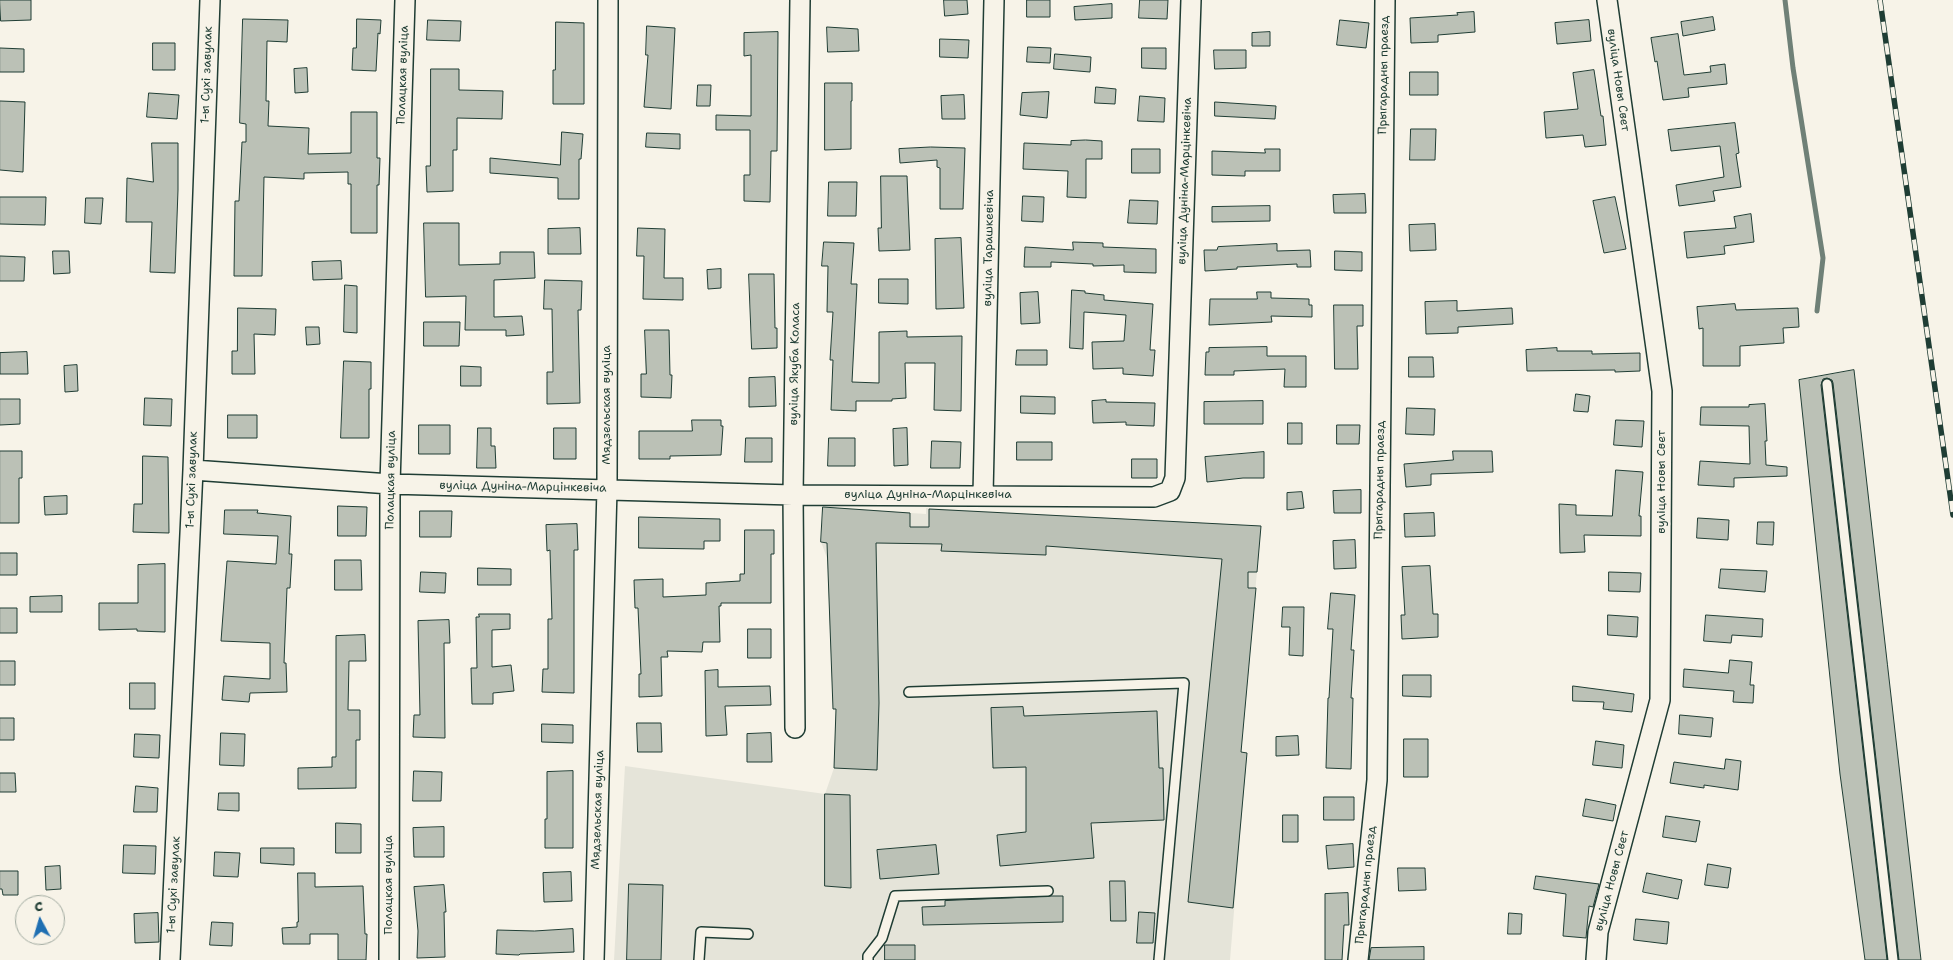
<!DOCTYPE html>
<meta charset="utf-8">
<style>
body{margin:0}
#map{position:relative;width:1953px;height:960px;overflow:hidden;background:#f7f3e8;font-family:"Shantell Sans",sans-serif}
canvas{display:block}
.north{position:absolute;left:15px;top:895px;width:50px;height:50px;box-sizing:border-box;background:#f7f3e8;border:1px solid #a1aaa0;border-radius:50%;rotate:354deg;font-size:14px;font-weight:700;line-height:20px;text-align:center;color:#1f3d34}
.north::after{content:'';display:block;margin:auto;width:18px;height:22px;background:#1f6fb2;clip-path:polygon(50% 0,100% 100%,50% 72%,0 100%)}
</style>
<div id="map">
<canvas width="1953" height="960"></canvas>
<div class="north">С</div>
</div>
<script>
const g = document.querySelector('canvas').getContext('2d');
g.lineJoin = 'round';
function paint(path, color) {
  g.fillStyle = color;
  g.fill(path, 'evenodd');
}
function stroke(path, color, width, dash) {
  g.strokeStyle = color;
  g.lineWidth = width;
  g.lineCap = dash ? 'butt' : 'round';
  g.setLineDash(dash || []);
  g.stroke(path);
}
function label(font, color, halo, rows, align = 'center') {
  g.font = font + ' "Shantell Sans",sans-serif';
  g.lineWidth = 4.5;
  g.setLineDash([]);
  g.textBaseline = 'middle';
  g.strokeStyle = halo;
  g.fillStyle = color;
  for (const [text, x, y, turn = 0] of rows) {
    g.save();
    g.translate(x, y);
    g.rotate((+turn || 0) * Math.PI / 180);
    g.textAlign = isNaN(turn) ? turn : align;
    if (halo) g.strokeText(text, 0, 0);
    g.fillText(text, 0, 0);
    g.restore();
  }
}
paint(new Path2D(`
 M823,507L926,514V508L1261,526L1241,752L1247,753L1230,960H614L625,766L825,794L834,768L835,720L837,709H833L827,558L821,542Z`), '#e5e4d9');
stroke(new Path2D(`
 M1785,0L1793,68L1823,258L1817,311`), '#6f8077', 5);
const building = new Path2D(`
 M0,0H31V20L1,21Z
 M944,0H967L968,14L945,16Z
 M1027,0H1050V17H1027Z
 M1140,0H1168L1167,19L1139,18Z
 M1112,4V18L1075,20L1074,7Z
 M1474,12L1475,32L1438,35V42L1411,43L1410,18L1458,15L1457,13Z
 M1713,17L1715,30L1683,36L1681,22Z
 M243,19L288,20L287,42L267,41L266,101H269L268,126L309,128L308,154L351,153V112H377V158H380L379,185H377V233H351V184H348V172L304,173V179L264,177L262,276H234L235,201H239L242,142H246V124L240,123Z
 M357,19L381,20L380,34L378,33L376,71L352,70L353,48H356Z
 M428,20L461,21L460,41L427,40Z
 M1340,20L1369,23L1366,48L1337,45Z
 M1589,20L1591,41L1557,44L1555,23Z
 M556,22L584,23V104H553V70H555Z
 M647,26L675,28L671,109L644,107L648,55H646Z
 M827,27L858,29L859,51L828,52Z
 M778,32L777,151H771L770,202L744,201V175H750V130H716V115L751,116V55L744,56V33Z
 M1270,32V46H1252V33Z
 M1678,34L1684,75L1711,72L1710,66L1725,64L1727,84L1688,88L1689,97L1663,100L1657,61L1655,62L1651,38Z
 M940,39L969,40L968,58L940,57Z
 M153,43H175V70H153Z
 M1028,47L1051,48L1050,63L1027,62Z
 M0,48L24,49V72H0Z
 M1142,48H1166V69L1142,68Z
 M1214,50H1246V68L1215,69Z
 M1055,54L1091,57L1090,72L1054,69Z
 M307,68L308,92L295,93L294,69Z
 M431,69H459V90L503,91L502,119L457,118V150H453V191L427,192L426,166H430Z
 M1594,70L1601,116H1603L1606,145L1585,147L1583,135L1546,138L1544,112L1578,109L1573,73Z
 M1410,72H1438V95H1410Z
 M825,83H852V101H851V149L825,150Z
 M698,85H711L710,106H697Z
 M1096,87L1116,89L1115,104L1095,103Z
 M1049,92L1047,118L1020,115L1022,93Z
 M149,93L179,95L177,119L147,117Z
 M964,95L965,119H942L941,96Z
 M1140,96L1165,98L1164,122L1138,121Z
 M0,101L25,102L23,172L0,170Z
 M1215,102L1276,106L1275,119L1215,116Z
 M1735,123L1739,153L1736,154L1741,187L1713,191L1715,201L1679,206L1676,185L1724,177L1720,146L1671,151L1668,130Z
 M1411,129H1436L1435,160H1410Z
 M562,132L583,134L581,159H579V199H558V178L490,173V158L560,165Z
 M647,133L680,134V149L646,147Z
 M1086,140L1102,141V159H1086V198L1067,197L1068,171L1023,169L1024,143L1071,145V141Z
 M152,143H178V190L175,273L150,272L152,222H126L127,178L153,182Z
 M931,147L965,148L963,209H940V168L937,167V160L900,163L899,149Z
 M1132,149H1160V173H1132Z
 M1265,149H1280V171H1245V176L1212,175V151L1265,153Z
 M881,176H907L910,250L879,251L878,228H881Z
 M829,182H857L856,216H828Z
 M1365,194L1366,213H1334L1333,195Z
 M1023,196L1044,197L1043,222L1022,221Z
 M0,197H46L45,225L0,224Z
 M1615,197L1626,249L1604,253L1593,201Z
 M86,198H103L101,224L85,223Z
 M1130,200L1158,201L1157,224L1128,223Z
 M1270,206V221L1212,222V207Z
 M1751,214L1754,242L1724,246L1725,254L1687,258L1684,232L1736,228L1734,217Z
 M424,223H459V265L500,264V252H534L535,278L494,280V317L522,316L524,335L506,336V330H465L466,296L426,297Z
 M1435,224L1436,250L1410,251L1409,225Z
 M580,228L581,254H548V229Z
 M638,228L665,229L664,278H683V300L643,299L644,256H637Z
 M961,238L964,308L936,309L935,239Z
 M824,242L854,243L851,284H857L852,382L879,383V332L907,331V337L962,336L961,411L934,410L935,363H905L906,398L892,399V401H856V411L831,410L833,360H830L833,312H827L828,266H822Z
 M1073,242L1103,243V247L1156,249V273L1124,272V265L1093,266V264L1051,262V267H1024L1025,247L1073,250Z
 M1277,244V251L1310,250L1311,267H1297V264L1237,267V269L1205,271L1204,250H1217L1218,247Z
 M53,251H69L70,273L54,274Z
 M1335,251L1362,252V271L1335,270Z
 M0,256L25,257L24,281H0Z
 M341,261L342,279L313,280L312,262Z
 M721,269V288L708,289L707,270Z
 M749,274H774L775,328H777V348L752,349Z
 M879,279H908V304L879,303Z
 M545,280L582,281L581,310H578L580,403L547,404V372H553L552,309H544Z
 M345,285L357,286V333L344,332Z
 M1072,290L1085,291V293L1104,295V300L1153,304L1150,350H1155L1153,376L1123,374V368L1093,369L1092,342L1124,341L1126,315L1084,312L1083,349L1070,348Z
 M1038,292L1040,323L1021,324L1020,293Z
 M1257,292H1271V298L1309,299V305H1312V317L1271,316L1272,322L1209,325L1210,299H1257Z
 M1457,301V311L1512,308L1513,324L1458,327V333L1426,334L1425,302Z
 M1735,304L1736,310L1798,308L1799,327L1783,328L1784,343L1740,346V366H1703V328L1699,329L1697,307Z
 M1334,305H1363V326H1357L1358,369H1335Z
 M238,308L276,309L275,335L254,334L255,374H232V351H237Z
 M424,322H460L459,346H424Z
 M306,327H319L320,344L307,345Z
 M645,330H669L670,375H672L671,398L641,397V374H646Z
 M1267,347V356H1306V387H1284L1285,369L1234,371V375H1205L1206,352H1209V348Z
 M1557,348V351H1592V354L1640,353V371L1615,372V370L1527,371L1526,350Z
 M1017,350H1047V365H1016Z
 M27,352L28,374H0V353Z
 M1409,357H1433L1434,377H1409Z
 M344,361L371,362V389H369V438H341Z
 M77,365L78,391L65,392L64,366Z
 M461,366L481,367V386H461Z
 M1854,370L1921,960H1899L1833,383L1832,380L1827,378L1823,379L1821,385L1887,960H1865L1840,774L1799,380Z
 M775,377L776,406L749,407V378Z
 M1576,394L1590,396L1588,412L1574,411Z
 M1021,396L1055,397V414L1021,413Z
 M145,398L172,399L171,426L144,425Z
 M0,399H20V424L0,425Z
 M1106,400V402L1155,403L1154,426L1126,425V422L1093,423L1092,401Z
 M1263,401V424H1204V402Z
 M1765,404L1767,441H1765L1766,465L1787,467V476L1734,478V487L1698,485L1700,461L1750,464L1749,426L1700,425L1701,407H1749V405Z
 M1407,408L1435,409L1434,435L1406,434Z
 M228,415H257V438H228Z
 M692,420H721V426H723L721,455L670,456V459H639V431H692Z
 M1616,420L1644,421L1642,447L1614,445Z
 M1288,423H1302V444H1288Z
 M419,425H450V454H419Z
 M1337,425H1360L1359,444H1337Z
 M478,428H491V446H495L496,468H477Z
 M554,428H576V459H554Z
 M907,428L908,465L894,466L893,429Z
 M746,438H772V462H745Z
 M829,438H855V466H828Z
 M932,441L961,442L960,468H931Z
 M1017,442H1052V460H1017Z
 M0,451H22V478H19V523H0Z
 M1453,451H1492L1493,472L1431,474V485L1406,487L1404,464L1453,460Z
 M1264,452V478H1243L1207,482L1205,457Z
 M143,456L168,457L169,533L133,532L134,504H142Z
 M1132,459H1157V478H1132Z
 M1616,470L1643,472L1639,516H1641V536L1584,535L1585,552L1560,553L1559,504L1576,505V515L1612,516Z
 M1361,490V513H1334L1333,491Z
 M1302,492L1304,508L1287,510V493Z
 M67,496V514L45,515L44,497Z
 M338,506L367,507L366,536H338Z
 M823,507L910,513V527H929V509L1261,526L1257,572H1248V588H1256L1241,752L1247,753L1233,908L1188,902L1222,559L1046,546V555L941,551L942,544L876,543L879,703L877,770L834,768L836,709H833L827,543L821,542Z
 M225,510H258L257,513L291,516L289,554H292L290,588H287L284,663H286L287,692L250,693L249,702L222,700L224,676L270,679V643L221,641L227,561L276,564L278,536L224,534Z
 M420,511H452L451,537H420Z
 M1434,513L1435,536L1405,537L1404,514Z
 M639,517L720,519V541H704V549L639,548Z
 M1698,518L1729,520L1728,540L1697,538Z
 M1758,522H1774L1773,545L1757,544Z
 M577,524L578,550H574V693L542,692L543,669H548V619H552L550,550L547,551L546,525Z
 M745,530H774V554H771V603H721V606H719L720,642H703L702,652L667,651L668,657H661L662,696L639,697V674H641L638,608H635L634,580L663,579V597L706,595V583L740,581V574H744Z
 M1355,540L1356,568L1334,569L1333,541Z
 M0,553H17V575H0Z
 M335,560H361L362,590H335Z
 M165,564V632L137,631V629L99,630V603H138V565Z
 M1430,566L1433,614H1438V637L1402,639L1401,615H1405L1402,567Z
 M478,568L511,569V585H478Z
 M1721,569L1767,571L1765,592L1719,588Z
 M421,572L446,573L445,593L420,592Z
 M1609,572L1641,573L1640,592L1609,591Z
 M1331,593L1355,595L1351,650H1354L1351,698H1353L1351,769L1326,768L1328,698H1329L1333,629H1328Z
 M62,596V612H30V597Z
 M1283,607H1304L1303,656L1289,655L1290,627H1282Z
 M0,608H17V633H0Z
 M479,614H510V629L492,630V667L511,665L514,691L493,693V704H472L471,668H477L476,617H479Z
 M1608,615L1638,617L1637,637L1608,635Z
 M1706,615L1763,619L1762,637L1732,635L1731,643L1704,641Z
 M449,620L450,643H444L445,738L413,737L414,715H420L418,621Z
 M748,629H771V658H748Z
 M365,635L366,661H349L348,710H360V740H356V788L298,789V768L332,767V757H336V636Z
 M1730,660L1752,662L1750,685H1754L1753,703L1733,702L1734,691L1683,687L1684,669L1728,673Z
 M0,661H15V685H0Z
 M718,670V687L770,686L771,705L725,706L727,735L706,736L705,671Z
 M1403,675H1431V697L1403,696Z
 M130,683H155V709H130Z
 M1573,686L1634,694L1632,712L1603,709L1604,702L1573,701Z
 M1023,707L1024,716L1157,711L1159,768H1163L1164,820L1091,823L1094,858L1000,866L997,835L1026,832V767L993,768L991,708Z
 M1680,715L1713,718L1711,737L1679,734Z
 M0,718H14V740H0Z
 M637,723H661L662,752H638Z
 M542,724L573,725V743L542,742Z
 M221,733L245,734L244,766L220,765Z
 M771,733L772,762H747V734Z
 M135,734L160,735L159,758L134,757Z
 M1298,736L1299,755L1276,756V737Z
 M1404,739H1428V777H1404Z
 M1596,741L1624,745L1622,768L1593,765Z
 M1726,759L1741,761L1738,790L1704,785V788L1670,783L1674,762L1724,769Z
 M414,771L442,772L441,801H413Z
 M573,771V848H545V819H547V772Z
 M0,773H15L16,792H0Z
 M136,786L158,788L157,812H134Z
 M219,793H239V811L218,810Z
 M825,794L850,795L851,888L825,886Z
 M1324,797H1354V820H1324Z
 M1586,799L1616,805L1613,821L1583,816Z
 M1283,815H1298V842H1283Z
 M1666,816L1700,821L1696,842L1663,837Z
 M336,823L361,824V853H336Z
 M444,827V857H414L413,828Z
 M1353,844L1354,867L1328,869L1326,846Z
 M124,845L156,846L155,874L123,873Z
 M936,845L939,874L880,879L877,850Z
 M261,848H294V865L261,863Z
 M215,852L240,853L238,877L214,876Z
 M1708,864L1731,868L1728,888L1705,885Z
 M60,866L61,889L46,890L45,867Z
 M1398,868H1425L1426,890L1399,891Z
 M0,871H18V895H3L2,889H0Z
 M571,872L572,901L544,902L543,873Z
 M298,873H315V887L363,886L365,934H367L366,960H338V934H310V944H283L282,928L297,927V922H298Z
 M1647,873L1682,880L1678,899L1643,892Z
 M1536,876L1599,884L1593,907L1589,906L1586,938L1563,936L1566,894L1534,889Z
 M1110,881H1125L1126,921H1111Z
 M629,884L663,885L661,960H627Z
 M444,885L446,912H444L445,957L417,958L418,931L414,887Z
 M1348,893L1349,925H1344L1342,960H1325V894Z
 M1051,896H1063V922L923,925L922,907L945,906V901Z
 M1139,912L1155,913L1153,943H1137Z
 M158,913L159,942L135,943L134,914Z
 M1509,913L1522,914L1521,934H1508Z
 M1636,919L1669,922L1667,944L1634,940Z
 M212,922L233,923L232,946L210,945Z
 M573,929L574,952L520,954L519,955L496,954L497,930L534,931Z
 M885,945H915V960H885Z
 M1424,947V960H1369L1371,948Z`);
paint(building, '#bbc1b6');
stroke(building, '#1f3d34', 1);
const service = new Path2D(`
 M1827,384L1893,960
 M909,692L1184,683L1159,960
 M699,960L701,932L748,934
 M868,960V956L882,938L895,896L1048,891`);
const minor = new Path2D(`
 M193,470L390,484L793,495L1154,497L1170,491L1175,478L1191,0
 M983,495L994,0
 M795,728L793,495L800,0
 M170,960L193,470L210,0
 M389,960L390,484L405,0
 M594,960L607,489L608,0
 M1358,960L1377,780L1385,0
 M1596,960L1598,932L1660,700L1662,391L1607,0`);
stroke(service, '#1f3d34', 12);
stroke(minor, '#1f3d34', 22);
stroke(service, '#f7f3e8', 9);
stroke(minor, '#f7f3e8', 19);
const rail = new Path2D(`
 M1880,0L1953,515`);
stroke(rail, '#1f3d34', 5.5);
stroke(rail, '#f7f3e8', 4, [11]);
label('12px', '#1f3d34', '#f7f3e8', [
 ["1-ы Сухі завулак",207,75,-88],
 ["Полацкая вуліца",403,75,-88],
 ["Прыгарадны праезд",1384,75,-89],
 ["вуліца Новы Свет",1618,80,82],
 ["вуліца Дуніна-Марцінкевіча",1185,181,-88],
 ["вуліца Тарашкевіча",989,248,-89],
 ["вуліца Якуба Коласа",795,364,-89],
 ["Мядзельская вуліца",607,405,-90],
 ["1-ы Сухі завулак",192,480,-88],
 ["Полацкая вуліца",391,480,-89],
 ["Прыгарадны праезд",1380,480,-89],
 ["вуліца Новы Свет",1662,482,-90],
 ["вуліца Дуніна-Марцінкевіча",523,487,1],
 ["вуліца Дуніна-Марцінкевіча",928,495],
 ["Мядзельская вуліца",598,810,-88],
 ["вуліца Новы Свет",1612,881,-75],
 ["1-ы Сухі завулак",174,885,-87],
 ["Полацкая вуліца",389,885,-90],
 ["Прыгарадны праезд",1366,885,-84]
]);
</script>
